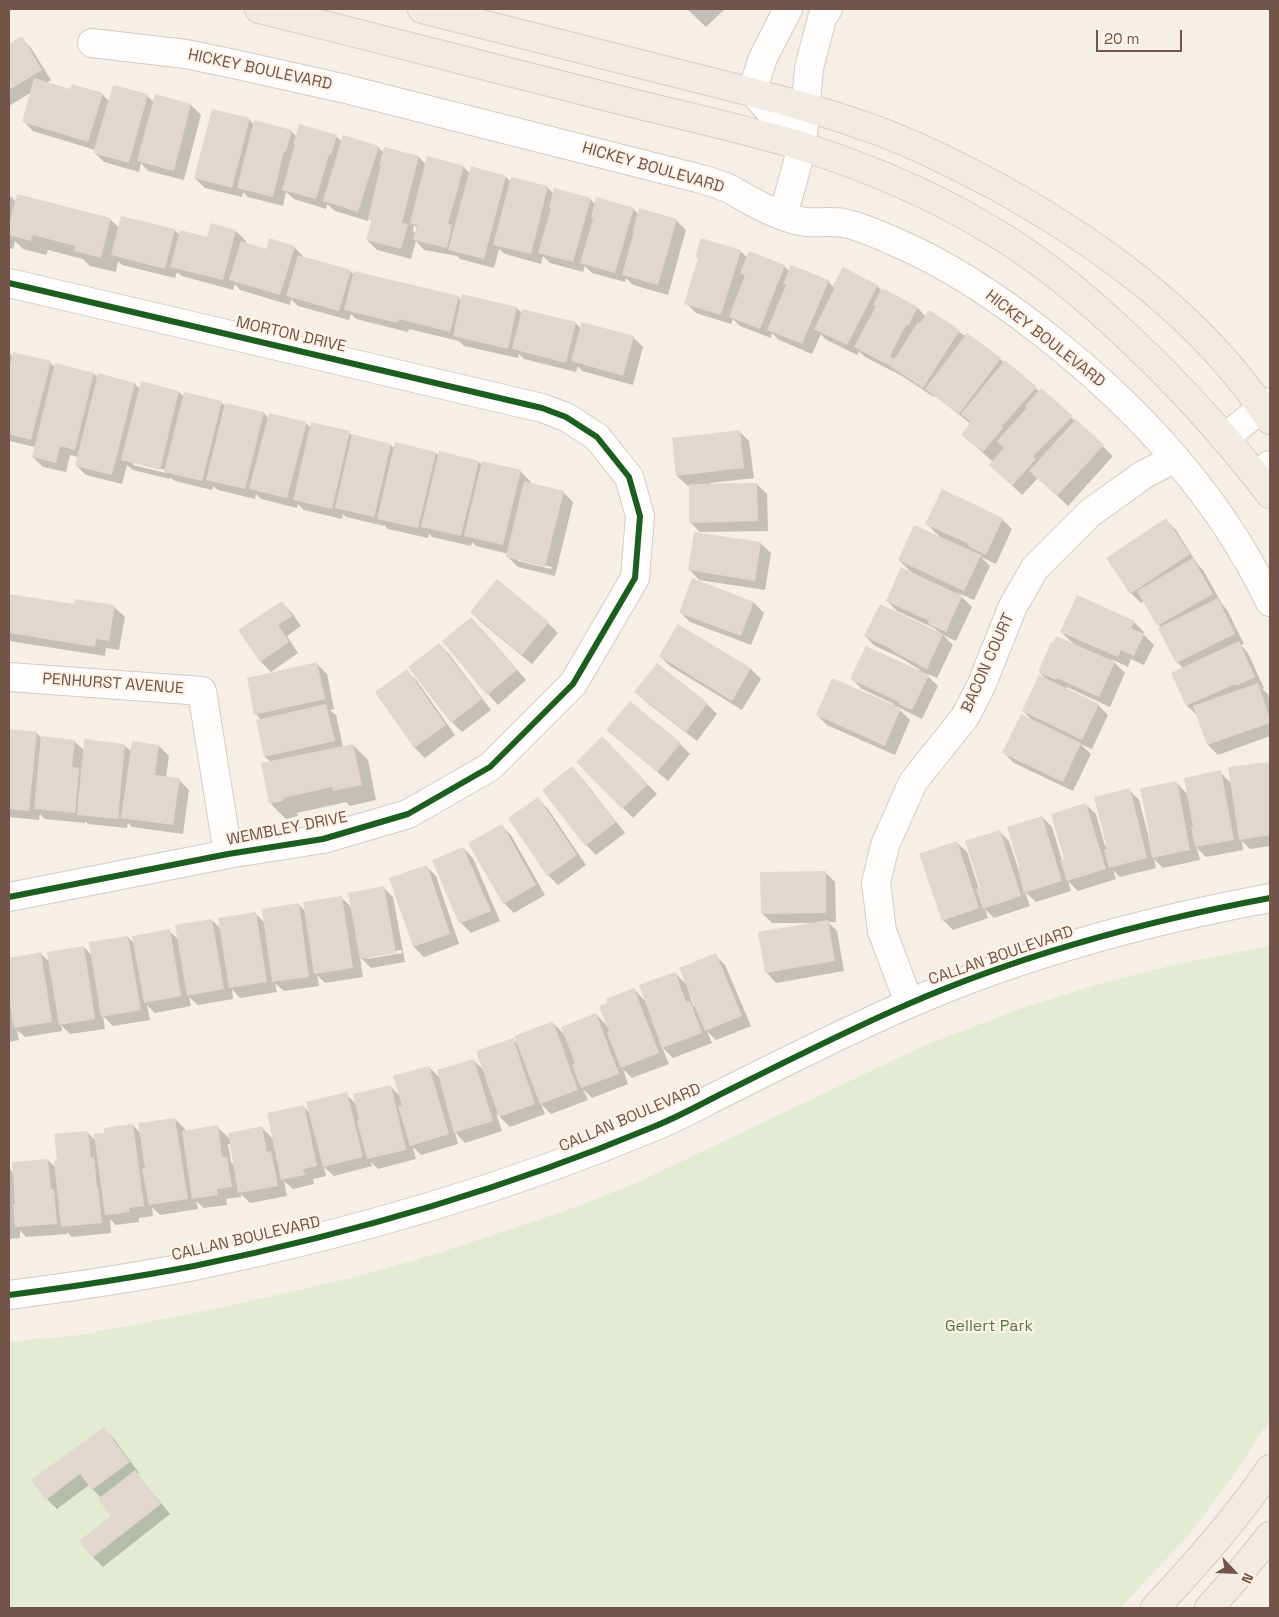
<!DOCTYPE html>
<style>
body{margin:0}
#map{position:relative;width:1279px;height:1617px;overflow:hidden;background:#f6efe7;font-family:"Space Grotesk",sans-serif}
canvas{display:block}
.frame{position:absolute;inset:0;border:10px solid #725448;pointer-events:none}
.north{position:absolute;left:1209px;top:1547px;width:50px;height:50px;-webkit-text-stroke:4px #fff3e7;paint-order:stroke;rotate:115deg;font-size:14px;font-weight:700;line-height:20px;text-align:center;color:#725448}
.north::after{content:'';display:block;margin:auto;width:18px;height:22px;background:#725448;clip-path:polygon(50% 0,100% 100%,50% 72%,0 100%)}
.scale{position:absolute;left:1096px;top:30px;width:86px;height:22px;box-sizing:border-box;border:2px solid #725448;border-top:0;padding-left:6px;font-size:15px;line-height:18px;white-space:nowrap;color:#725448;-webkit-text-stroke:4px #fff3e7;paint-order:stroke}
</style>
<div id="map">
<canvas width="1279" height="1617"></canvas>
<div class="frame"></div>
<div class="north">N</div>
<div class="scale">20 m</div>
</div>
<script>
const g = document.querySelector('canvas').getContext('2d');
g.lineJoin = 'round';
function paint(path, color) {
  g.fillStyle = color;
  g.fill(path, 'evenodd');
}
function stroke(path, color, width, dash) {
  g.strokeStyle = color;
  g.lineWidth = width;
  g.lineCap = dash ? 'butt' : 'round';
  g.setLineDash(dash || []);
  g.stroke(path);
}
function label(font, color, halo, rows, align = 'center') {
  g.font = font + ' "Space Grotesk",sans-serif';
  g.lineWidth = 4.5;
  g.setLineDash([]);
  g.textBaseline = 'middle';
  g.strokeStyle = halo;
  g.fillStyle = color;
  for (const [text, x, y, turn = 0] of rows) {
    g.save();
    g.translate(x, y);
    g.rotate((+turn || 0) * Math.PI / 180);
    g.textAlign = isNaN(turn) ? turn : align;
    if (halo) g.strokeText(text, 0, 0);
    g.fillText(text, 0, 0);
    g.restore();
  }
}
paint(new Path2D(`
 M1270,946V1419L1233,1476L1189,1535L1120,1608H9V1342L80,1335L220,1308L355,1277L436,1254L562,1212L634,1184L921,1047L1022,1008L1099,984L1177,964Z`), '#e3ecd2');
paint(new Path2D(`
 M687,9H725L706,27Z
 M21,38L31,48L51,80L47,83L71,91L102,94L109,101L147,96L154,102L156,96L191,105L201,115L184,180L148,171L141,163L139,172L104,162L94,152L95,150L33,131L23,121L32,92L9,106V46Z
 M249,119L254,125L291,131L297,137L336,136L342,142L378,147L384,153L419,157L426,165L464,167L470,174L506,177L511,182L512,178L548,188L554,194L590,199L596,205L633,209L639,214L676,220L686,230L668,295L633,285L626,278L625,282L592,273L585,266L583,272L550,263L543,256L541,264L505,254L499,249L494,268L460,259L457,256L424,250L416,241L411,259L377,250L367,240L372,221L369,218L368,221L335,211L327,204L326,209L294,199L286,192L283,206L248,197L243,192L242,197L205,188L195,178ZM414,225L417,228L416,234L413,231Z
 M9,195L16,202L110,219L119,228L174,230L180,235L208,238L236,231L246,241L245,244L267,251L294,247L304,257L350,271L354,275L458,297L462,301L517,308L522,314L523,310L576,323L581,329L633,337L643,347L633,385L582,371L578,366L576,372L524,359L519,354L518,358L464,346L459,341L409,329L408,332L356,319L351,314L349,320L298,306L291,299L290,305L240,290L235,284L233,290L182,276L177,272L175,278L122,265L118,261L116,272L90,266L83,259L48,250L46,255L23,249L15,241L13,249L9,248Z
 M740,251L748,258L784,266L790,272L828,281L834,288L843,269L877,286L882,291L883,289L918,308L926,317L929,312L1000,359L1040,392L1041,389L1113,456L1068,506L1038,478L1022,495L1000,474L993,462L963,435L971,424L935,396L934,397L902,376L865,357L859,351L857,355L825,339L821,334L812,354L779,340L772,333L771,338L740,326L733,319L731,324L696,313L686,303L699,259L696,257Z
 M9,353L13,357L50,363L55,367L94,374L98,378L135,384L140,389L179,392L184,397L221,402L225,406L264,413L268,418L306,423L311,428L349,433L352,435L391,445L395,449L436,453L439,456L440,452L479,462L482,465L520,471L531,482L530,484L563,492L573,502L555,576L518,567L508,557L509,554L476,546L472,542L471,546L432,537L429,533L428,538L388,529L384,525V526L346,517L343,514L342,519L304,510L298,504L297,508L261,499L256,494L255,499L218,490L213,486L212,490L175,481L170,477V479L133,470L127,465L122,484L86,475L76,465L78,457L70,455L66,472L43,467L33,457L35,447L9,441ZM133,462L166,470V473L133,465ZM518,559L552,567L551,569L518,561Z
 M739,431L749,441L754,478L710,483L711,485L757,484L767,494L768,531L700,532L690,522V485L688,486L677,476Z
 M1002,519L1012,529L996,564L981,557L990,566L974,600L958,593L972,607L956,641L943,635L953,645L937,678L925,673L938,686L922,719L896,706L910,720L895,755L827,725L817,715L893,706L894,704L862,689L852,679L919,672L920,670L901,658L875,646L865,636L940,633L934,628L897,611L887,601L912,573L899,560L941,538L927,524Z
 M1166,520L1176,530L1198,565L1203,570L1222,604L1227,610L1244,644L1241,645L1248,653L1264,688L1262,689L1268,694L1270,702V736L1218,755L1208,745L1198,716L1187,706L1173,673L1183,668L1177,662L1161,628L1144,601L1141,603L1131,593Z
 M760,543L771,553L765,590L699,580L689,569Z
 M692,580L754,603L764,613L751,645L690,622L680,612Z
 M9,596L75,606L114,607L125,617L119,650L106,648L105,656L9,641Z
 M282,603L292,613L301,626L287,636L298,653L271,672L261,662L240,631Z
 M471,612L548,623L558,633L532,664L481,622Z
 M1134,622L1144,632L1143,634L1154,645L1144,665L1131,659L1128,667L1111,659L1125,673L1110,707L1067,687L1066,690L1098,705L1108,715L1092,749L1080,744L1091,754L1073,791L1014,763L1004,753L1033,721L1023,711L1048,681L1039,672L1075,645L1061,632Z
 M678,625L751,669L761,679L742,710L670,666L660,656Z
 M481,628L526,680L498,705L469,673Z
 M439,644L449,654L491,710L462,732L452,722Z
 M317,664L327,674L334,709L330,710L336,715L343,747L353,745L368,760L376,800L350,806L346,802L297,813L298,816L286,819L271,804V762L265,757L261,720L256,714Z
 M657,665L707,704L717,714L697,741L646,702L636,692Z
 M407,671L417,681L455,735L425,758L415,748L376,693Z
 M9,730L37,733L41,738L74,741L85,751L124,745L132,752L159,746L169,756L166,778L179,780L189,790L183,834L132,827L128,823L127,828L88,824L85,821V823L45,819L40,814L39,820L9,817Z
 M608,730L680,744L690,754L668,781Z
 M602,738L657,794L633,818L577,762Z
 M1267,763L1270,766V846L1250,849L1242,841L1243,850L1206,857L1197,848L1200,860L1163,868L1154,859L1156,868L1120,877L1113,870L1116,879L1078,891L1068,881L1071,891L1036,902L1025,892L1030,906L994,918L985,909L988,918L953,930L943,920L956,842L967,852L979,889H982L999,831L1009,841L1018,868L1020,867L1042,817L1052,827L1062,860H1066L1085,804L1096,814L1105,846H1107L1129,790L1139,800L1149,838H1151L1176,782L1188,795L1220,772L1231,783Z
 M572,768L582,778L625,833L596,855L586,845Z
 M538,799L548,809L586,865L558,885L548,875Z
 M501,825L511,835L545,895L514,913L504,903Z
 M463,848L473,858L500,921L471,933L461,923Z
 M426,866L436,876L459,944L424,957L414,947Z
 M825,872L835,882L836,922H828L837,931L844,971L776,983L766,972L810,923H772L762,913Z
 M383,887L393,897L405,962L371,968L360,957L363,977L325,983L317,975L319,986L284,991L275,983L277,992L240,998L232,989L233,999L198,1005L189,997L191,1006L155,1013L147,1005L150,1020L113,1026L103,1016L105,1029L70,1034L61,1025L62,1031L25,1037L17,1030L19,1040L9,1042V959L41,954L51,963L84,947L93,957L128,937L135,944L169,931L179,940L212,920L221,929L255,913L265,923L298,904L306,912L342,898L352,908ZM402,950V953L367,959V956Z
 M715,955L725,965L751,1026L716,1040L707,1031L712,1043L673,1058L662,1047L669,1064L632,1078L623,1069L628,1084L592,1098L583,1089L588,1100L551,1114L541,1104L545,1114L510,1127L496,1113L502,1131L465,1143L455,1132L458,1144L421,1155L413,1147L416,1159L378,1169L371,1162L372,1166L334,1176L324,1167L326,1176L313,1179L314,1184L293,1189L284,1181L287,1196L250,1203L241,1194V1197L226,1199L227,1205L204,1208L196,1201L198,1209L160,1215L152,1207L153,1216L139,1218V1222L116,1225L110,1219L111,1233L72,1237L67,1232V1234L26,1237L20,1230V1238L9,1239V1168L14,1174L48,1160L56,1168L87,1132L96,1141L106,1134L133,1125L141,1134L175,1119L185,1129V1132L217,1127L230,1139L262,1128L274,1140L303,1106L311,1114L346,1094L356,1104L390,1086L400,1096L429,1067L441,1079L473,1060L485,1071L513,1039L520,1047L553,1023L565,1035L596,1014L609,1028L634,989L646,1002L675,973L688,986ZM691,992L698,1010L693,1005L689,993ZM228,1144H231L235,1166L231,1162Z
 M104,1429L114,1439L139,1473L137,1474L170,1514L103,1567L93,1557L113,1516L101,1498L89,1485L57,1509L47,1499Z`), '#0003');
paint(new Path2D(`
 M22,36L42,70L9,90V44Z
 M34,78L70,89L72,84L103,93L88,142L22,122Z
 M113,85L148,94L129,163L93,153Z
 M155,94L191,104L174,171L137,161Z
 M212,109L250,118L232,188L194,178Z
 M254,120L292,130L286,152L284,151L273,197L237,188Z
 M299,124L337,135L331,155H329L316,199L282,190L295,144H293Z
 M343,135L379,146L358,212L323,201Z
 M384,147L419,156L402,223L408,224L401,249L366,240L372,219L368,218L381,165H379Z
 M427,156L464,166L448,224L452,225L447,248L413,240L417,225L410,223Z
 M471,166L506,176L484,259L448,250Z
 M511,177L548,186L531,254L493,245Z
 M554,188L591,198L573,262L538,253L551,208H549Z
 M17,194L111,218L101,258L74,251L75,246L33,235L31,241L9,235V225Z
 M596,197L634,208L615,273L580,263L593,219L591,218Z
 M639,208L677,219L658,285L622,275L634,231L633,230Z
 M121,216L175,229L165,269L111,255Z
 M211,223L236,230L223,280L170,267L180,230L207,237Z
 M269,238L295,246L280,295L229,280L241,241L266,249Z
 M701,238L741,250L721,315L684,304L698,258L695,257Z
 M749,251L785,265L760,329L729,317L745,275L740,273Z
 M298,255L351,270L339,311L286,296Z
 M791,265L829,280L802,344L767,330L786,285L783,284Z
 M843,267L878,285L847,345L814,329L835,287L833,286Z
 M354,271L459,296L450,332L399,319L398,323L344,310Z
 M882,288L918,307L908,326L906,325L890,356L894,359L892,363L918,322L920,323L929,310L960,330L923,388L890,366L854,347L876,306L873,305Z
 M462,294L517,307L508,349L453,336Z
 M522,309L576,322L566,363L512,349Z
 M582,322L634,336L623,376L571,361Z
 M967,333L1001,358L959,414L925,389Z
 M13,352L51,361L31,440L9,434V369Z
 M1005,360L1037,387L1002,426L1003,428L983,452L961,435L971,422L961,414Z
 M55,363L94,373L75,450L60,446L56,463L32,457Z
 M98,373L135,383L112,475L75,466Z
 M141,381L179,391L160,470L121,460Z
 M1041,388L1073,416L1033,456L1036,459L1012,486L989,465L1004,448L997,441L1027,408L1025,406Z
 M184,392L222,401L202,481L164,472Z
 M225,403L264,412L245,489L206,480Z
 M269,413L307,422L287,498L249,489Z
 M1076,419L1104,445L1057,496L1029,471Z
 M311,422L350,431L332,509L293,500Z
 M740,430L744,468L676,476L672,438Z
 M352,434L391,444L374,517L335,508Z
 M395,442L436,452L418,528L377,519Z
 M439,451L479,461L461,536L421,527Z
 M482,461L521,470L503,545L464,536Z
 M524,481L564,491L545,567L506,557Z
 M757,483L758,521L689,523V484Z
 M942,489L1003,518L986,555L968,546L969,544L925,524Z
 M1166,518L1190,554L1130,594L1106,558Z
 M914,525L981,555L964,591L898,560Z
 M694,532L761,542L755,581L688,570Z
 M1193,558L1213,594L1157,626L1137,591Z
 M901,567L962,596L946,632L928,624L929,621L886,601Z
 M692,578L754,602L741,636L679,613Z
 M497,579L549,622L522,655L470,612Z
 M9,594L74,604L75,599L115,605L109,641L96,639L95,647L9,633Z
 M1077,595L1135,621L1131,628L1144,634L1134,656L1121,650L1118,657L1060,632Z
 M1218,598L1235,634L1176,663L1158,628Z
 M282,601L292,616L278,625L289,642L260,662L238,630Z
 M880,604L943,634L927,669L892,651L893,650L864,636Z
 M471,617L517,670L487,695L442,641Z
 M678,624L751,668L732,701L659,656Z
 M1056,636L1115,662L1099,697L1057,678L1056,680L1038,672L1051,642H1053Z
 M1239,641L1255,677L1236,686L1235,684L1186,706L1171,673Z
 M439,643L482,699L451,723L408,667Z
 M866,646L929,675L912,710L898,704L899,702L850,679Z
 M317,662L325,699L254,715L247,678Z
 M657,663L708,703L686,732L634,692Z
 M407,669L446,725L414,748L375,692Z
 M1039,675L1099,704L1082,740L1022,711Z
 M832,678L901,708L885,746L816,715Z
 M1258,683L1270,719V723L1207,745L1193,706Z
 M630,701L681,743L657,772L606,730Z
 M326,704L335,741L264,757L256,720Z
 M1021,714L1081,743L1063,782L1002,753Z
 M9,729L37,732L29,811L9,809Z
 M41,736L75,740L72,767L79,768L75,813L34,809Z
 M602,736L648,784L622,809L576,762Z
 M84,739L125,744L118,819L77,815Z
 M132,741L159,745L155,775L180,778L173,825L121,818Z
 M353,744L362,785L333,791L332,787L283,798V801L269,804L261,763Z
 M1268,762L1270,778V835L1239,840L1228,767Z
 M572,766L616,822L585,846L542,790Z
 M1221,770L1234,840L1195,847L1191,827H1193L1184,778Z
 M1177,781L1190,850L1152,858L1148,837H1150L1140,788Z
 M1130,788L1147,858L1109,868L1104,850L1107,849L1094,797Z
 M538,797L577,855L547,876L508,818Z
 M1086,803L1106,869L1067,881L1060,860L1064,859L1051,814Z
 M1042,816L1062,881L1024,893L1017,867L1019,866L1007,827Z
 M502,824L536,885L503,904L468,843Z
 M1000,830L1021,896L983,909L976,889L980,888L965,841Z
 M957,841L979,908L942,921L919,854Z
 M463,847L491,911L459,924L432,860Z
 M427,865L450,934L413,947L389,878Z
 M826,871V913L761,914L760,872Z
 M384,886L396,953L360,959L348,893Z
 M342,896L353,968L314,974L303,902Z
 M299,903L309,977L272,982L262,909Z
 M256,912L267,982L229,988L218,918Z
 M212,919L224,989L187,996L175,925Z
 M828,920L835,961L765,973L758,932Z
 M170,929L181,996L144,1003L132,936Z
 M128,936L141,1010L101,1017L89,942Z
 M84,946L95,1019L59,1025L47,952Z
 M41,952L52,1022L14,1028L9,998V958Z
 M716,953L742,1016L705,1031L679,968Z
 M675,972L686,1002L690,1001L702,1033L662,1048L639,985Z
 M634,988L659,1053L621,1068L607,1033L609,1031L599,1006L607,1003L606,999Z
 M596,1013L619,1074L581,1088L572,1065L575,1063L561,1027Z
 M553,1021L578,1090L540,1104L514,1036Z
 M513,1038L535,1104L499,1117L476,1051Z
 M474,1059L493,1121L454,1133L437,1070Z
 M429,1066L449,1134L410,1146L398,1106L402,1105L393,1076Z
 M391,1085L406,1150L367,1159L357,1121L359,1120L353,1094Z
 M347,1092L363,1157L323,1167L306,1102Z
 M304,1105L317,1166L303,1169L305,1175L281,1180L267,1113Z
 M175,1118L188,1199L149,1205L142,1169L145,1168L138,1123Z
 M133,1124L144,1206L129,1208L130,1212L105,1215L94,1134L104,1133V1128Z
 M218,1125L222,1157H227L232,1187L217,1189L218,1195L192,1199L182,1131Z
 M262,1126L267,1152L271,1151L278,1186L238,1193L228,1133Z
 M88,1131L91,1158L94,1157L97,1187H98L102,1223L61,1227L54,1161H57L54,1134Z
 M48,1159L51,1189H54L57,1224L15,1227L13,1204H15L12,1162Z
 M104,1427L130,1462L92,1490L80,1474L46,1500L31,1480Z
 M135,1470L161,1504L92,1558L79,1541L111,1516L98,1499Z`), '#e2d7cf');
const minor = new Path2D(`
 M788,9L763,58L752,91L802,147
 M92,43L186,54L234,64L346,89L701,179C711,182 721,185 730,189C748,199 764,210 784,216C790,219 799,221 806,222C818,223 831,221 843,223C860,226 877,234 893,241C948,264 997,297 1044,334C1136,406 1219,495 1270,602
 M783,216L802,147L809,68L822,18L828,9
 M9,283L542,408L566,417L597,437L629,477L640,516L635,578L573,684L490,767L408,814L323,839L228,854L9,897
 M1224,438L1270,402
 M1255,475L1270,465
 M9,677L202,691L228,854
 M909,1003L882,931L876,883L885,845L913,782L965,717L981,686L1013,606L1035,568L1090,513L1143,475L1175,458
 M9,1295C71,1287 132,1278 194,1266C350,1234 505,1189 653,1127C678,1117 701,1104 725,1092C785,1062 844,1032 906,1005C1022,954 1146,921 1270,898`);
const major = new Path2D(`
 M259,9C381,39 503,70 624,101C684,116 745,129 804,147C872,169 938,197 999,235C1047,264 1090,301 1130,339C1181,387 1228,439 1270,494
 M422,9C505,30 589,51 672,72C739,89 807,105 873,129C915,144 956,165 996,186C1101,244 1203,318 1270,420
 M1155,1608C1196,1564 1236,1519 1270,1469
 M1209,1608L1234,1580L1270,1536`);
stroke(minor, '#d4cac5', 30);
stroke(major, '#d5cac4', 30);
stroke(minor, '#fefdfb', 28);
stroke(major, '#f1ebe4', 28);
stroke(new Path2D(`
 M9,283L542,408L566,417L597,437L629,477L640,516L635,578L573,684L490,767L408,814L323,839L228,854L9,897
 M9,1295C71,1287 132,1278 194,1266C350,1234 505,1189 653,1127C678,1117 701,1104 725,1092C785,1062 844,1032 906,1005C1022,954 1146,921 1270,898`), '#1b5e20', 6);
label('16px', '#725448', '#fff3e7', [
 ["HICKEY BOULEVARD",260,70,12],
 ["HICKEY BOULEVARD",653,168,16],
 ["MORTON DRIVE",291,335,13],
 ["HICKEY BOULEVARD",1045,339,38],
 ["BACON COURT",988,663,-66],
 ["PENHURST AVENUE",113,684,4],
 ["WEMBLEY DRIVE",287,829,-11],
 ["CALLAN BOULEVARD",1001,956,-19],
 ["CALLAN BOULEVARD",630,1118,-23],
 ["CALLAN BOULEVARD",246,1239,-13]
]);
label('16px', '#557841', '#fff3e7', [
 ["Gellert Park",989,1327]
]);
</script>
